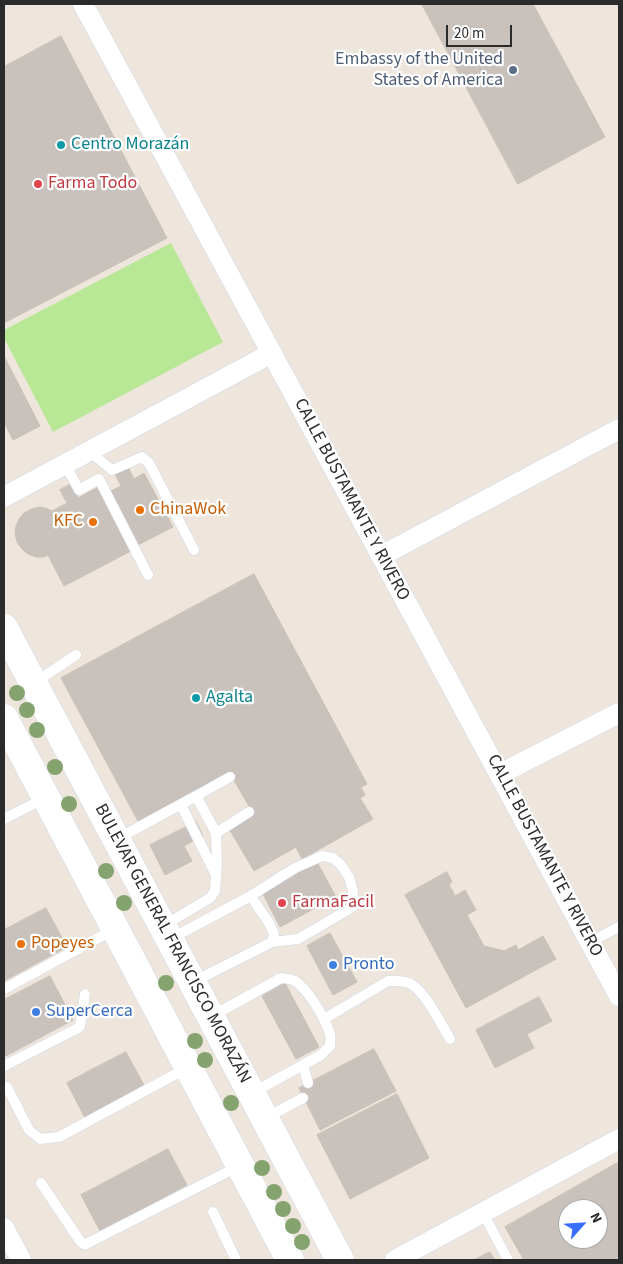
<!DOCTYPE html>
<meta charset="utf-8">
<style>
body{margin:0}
#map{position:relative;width:623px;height:1264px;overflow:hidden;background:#eee5dc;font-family:"Source Sans 3",sans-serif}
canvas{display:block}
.frame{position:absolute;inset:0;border:5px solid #2b2b2b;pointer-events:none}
.north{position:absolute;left:558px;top:1199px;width:50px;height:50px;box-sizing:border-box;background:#fff;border:1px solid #aaa;border-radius:50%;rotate:64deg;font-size:14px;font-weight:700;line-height:20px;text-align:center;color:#2b2b2b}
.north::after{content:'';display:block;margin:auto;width:18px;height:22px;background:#386dff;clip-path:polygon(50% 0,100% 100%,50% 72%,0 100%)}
.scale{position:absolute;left:446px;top:25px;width:66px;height:22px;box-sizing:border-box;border:2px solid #2b2b2b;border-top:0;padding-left:6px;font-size:15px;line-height:18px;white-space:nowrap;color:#2b2b2b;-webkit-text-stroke:4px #fff;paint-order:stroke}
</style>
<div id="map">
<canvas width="623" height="1264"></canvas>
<div class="frame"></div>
<div class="north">N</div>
<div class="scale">20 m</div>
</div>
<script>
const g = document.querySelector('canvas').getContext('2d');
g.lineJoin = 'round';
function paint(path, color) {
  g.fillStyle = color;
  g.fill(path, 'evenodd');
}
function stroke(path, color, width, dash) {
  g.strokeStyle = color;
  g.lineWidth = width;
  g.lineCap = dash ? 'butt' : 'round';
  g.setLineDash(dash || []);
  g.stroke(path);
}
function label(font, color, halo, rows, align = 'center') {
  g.font = font + ' "Source Sans 3",sans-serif';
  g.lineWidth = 4.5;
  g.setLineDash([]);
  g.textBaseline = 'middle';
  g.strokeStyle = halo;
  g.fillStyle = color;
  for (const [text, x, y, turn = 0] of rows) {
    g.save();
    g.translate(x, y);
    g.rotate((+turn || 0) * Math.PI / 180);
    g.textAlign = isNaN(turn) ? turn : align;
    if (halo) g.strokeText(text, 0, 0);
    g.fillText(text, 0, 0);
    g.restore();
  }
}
paint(new Path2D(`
 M171,243L223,342L53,432L4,338V330Z`), '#b8e896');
const building = new Path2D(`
 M422,4H533L605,137L518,184Z
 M61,36L167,238L4,323V67Z
 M4,356L40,426L13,440L4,422Z
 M128,467L134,479L144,473L173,527L136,546L107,493L121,486L115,474Z
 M71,484L78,498L100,486L133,550L64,586L48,555L44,557H36L28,554L22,549L17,542L15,534L16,526L19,519L24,513L32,509L40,507L48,509L52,511L67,503L60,490Z
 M254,574L331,717L138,821L61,678Z
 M331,717L367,784L361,787L365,795L360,798L373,819L302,859L296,847L254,871L228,827L253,813L229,772Z
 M196,822L203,836L184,846L192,861L165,875L150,845Z
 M317,862L336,897L280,927L262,892Z
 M447,872L452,882L449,884L455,896L465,890L476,910L467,915L484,946L504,951L516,945L518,950L543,936L556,959L466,1008L405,895Z
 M46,908L67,947L4,981V930Z
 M330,933L357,982L333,995L307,946Z
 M50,976L73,1020L6,1056L4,1052V1000Z
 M285,983L319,1047L296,1059L262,996Z
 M539,997L552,1021L527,1034L534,1048L495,1068L476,1030Z
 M374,1049L396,1091L320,1130L299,1088Z
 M126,1052L145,1087L111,1104L93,1069Z
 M93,1069L111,1104L85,1118L67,1083Z
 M397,1094L429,1158L350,1199L317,1135Z
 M168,1149L187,1185L100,1231L81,1195Z
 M619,1162V1260H524L505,1227ZM568,1209H598V1239H568Z
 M490,1252L495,1260H474Z`);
paint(building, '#c9c2bc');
stroke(building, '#c9c1b6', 1);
const service = new Path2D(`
 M89,451L112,470L142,457L149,463L194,550
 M65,464L79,490L99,479L148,575
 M34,683L76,655
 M196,796L230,777
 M181,805L216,875
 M4,819L45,798
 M216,833L249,812
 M117,839L196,796L216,833L217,864L215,891L210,898L163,926
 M170,939L247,898L295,868L322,856L333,858L341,865L349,877L353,891V900L351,908L298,939L272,942
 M590,942L619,927
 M193,982L272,942L274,934L269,923L252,898H247
 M4,989L115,929
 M212,1016L281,978C289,978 297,981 302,987C312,997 326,1020 330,1034C331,1038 330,1042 330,1046L321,1055L252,1093
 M324,1019L388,981C395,981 405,980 411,984C426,993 441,1024 450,1039
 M303,1065L308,1083
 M4,1066L78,1028L80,1026L85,994
 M7,1087L29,1130L40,1139L59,1137L187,1068
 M265,1118L303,1098
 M41,1183L80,1241L83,1244H86L239,1166
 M213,1212L236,1260
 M483,1213L508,1260`);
const minor = new Path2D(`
 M83,4L619,996
 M4,497L272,353
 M381,556L619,429
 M500,774L619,713
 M4,1228L21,1260
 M395,1260L619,1139`);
const secondary = new Path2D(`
 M4,628L340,1260
 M4,718L290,1260`);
stroke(service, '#d1d7e5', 11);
stroke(minor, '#d1d7e5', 21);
stroke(secondary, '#d1d7e5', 29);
stroke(service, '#fff', 10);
stroke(minor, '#fff', 20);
stroke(secondary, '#fff', 28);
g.fillStyle = '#85a36f';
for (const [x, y] of [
 [17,693],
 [27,710],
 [37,730],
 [55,767],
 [69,804],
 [106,871],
 [124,903],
 [166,983],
 [195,1041],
 [205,1060],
 [231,1103],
 [262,1168],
 [274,1192],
 [283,1209],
 [293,1226],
 [302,1242]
]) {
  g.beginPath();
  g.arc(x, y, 8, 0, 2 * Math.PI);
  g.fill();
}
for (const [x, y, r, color] of [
 [513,70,5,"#5c6f8a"],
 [61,145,5,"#0f9aa8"],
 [38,184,5,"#e0444e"],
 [140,510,5,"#e8710a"],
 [93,522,5,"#e8710a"],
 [196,698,5,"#0f9aa8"],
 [282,903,5,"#e0444e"],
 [21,944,5,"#e8710a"],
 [333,965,5,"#3f7fe0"],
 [36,1012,5,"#3f7fe0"]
]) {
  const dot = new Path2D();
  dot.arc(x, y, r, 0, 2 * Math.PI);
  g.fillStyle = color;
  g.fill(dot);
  stroke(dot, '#fff', 2);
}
label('18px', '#4e5e75', '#fff', [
 ["Embassy of the United",503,60],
 ["States of America",503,81]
], 'right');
label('18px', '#0d838f', '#fff', [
 ["Centro Morazán",71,145],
 ["Agalta",206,698]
], 'left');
label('18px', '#be3a42', '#fff', [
 ["Farma Todo",48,184],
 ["FarmaFacil",292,903]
], 'left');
label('18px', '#2b2b2b', '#fff', [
 ["CALLE BUSTAMANTE Y RIVERO",351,500,62],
 ["CALLE BUSTAMANTE Y RIVERO",544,856,62],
 ["BULEVAR GENERAL FRANCISCO MORAZÁN",172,944,62]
]);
label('18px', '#c56008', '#fff', [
 ["ChinaWok",150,510],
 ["KFC",83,522,"right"],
 ["Popeyes",31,944]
], 'left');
label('18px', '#366cbe', '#fff', [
 ["Pronto",343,965],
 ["SuperCerca",46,1012]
], 'left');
</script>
